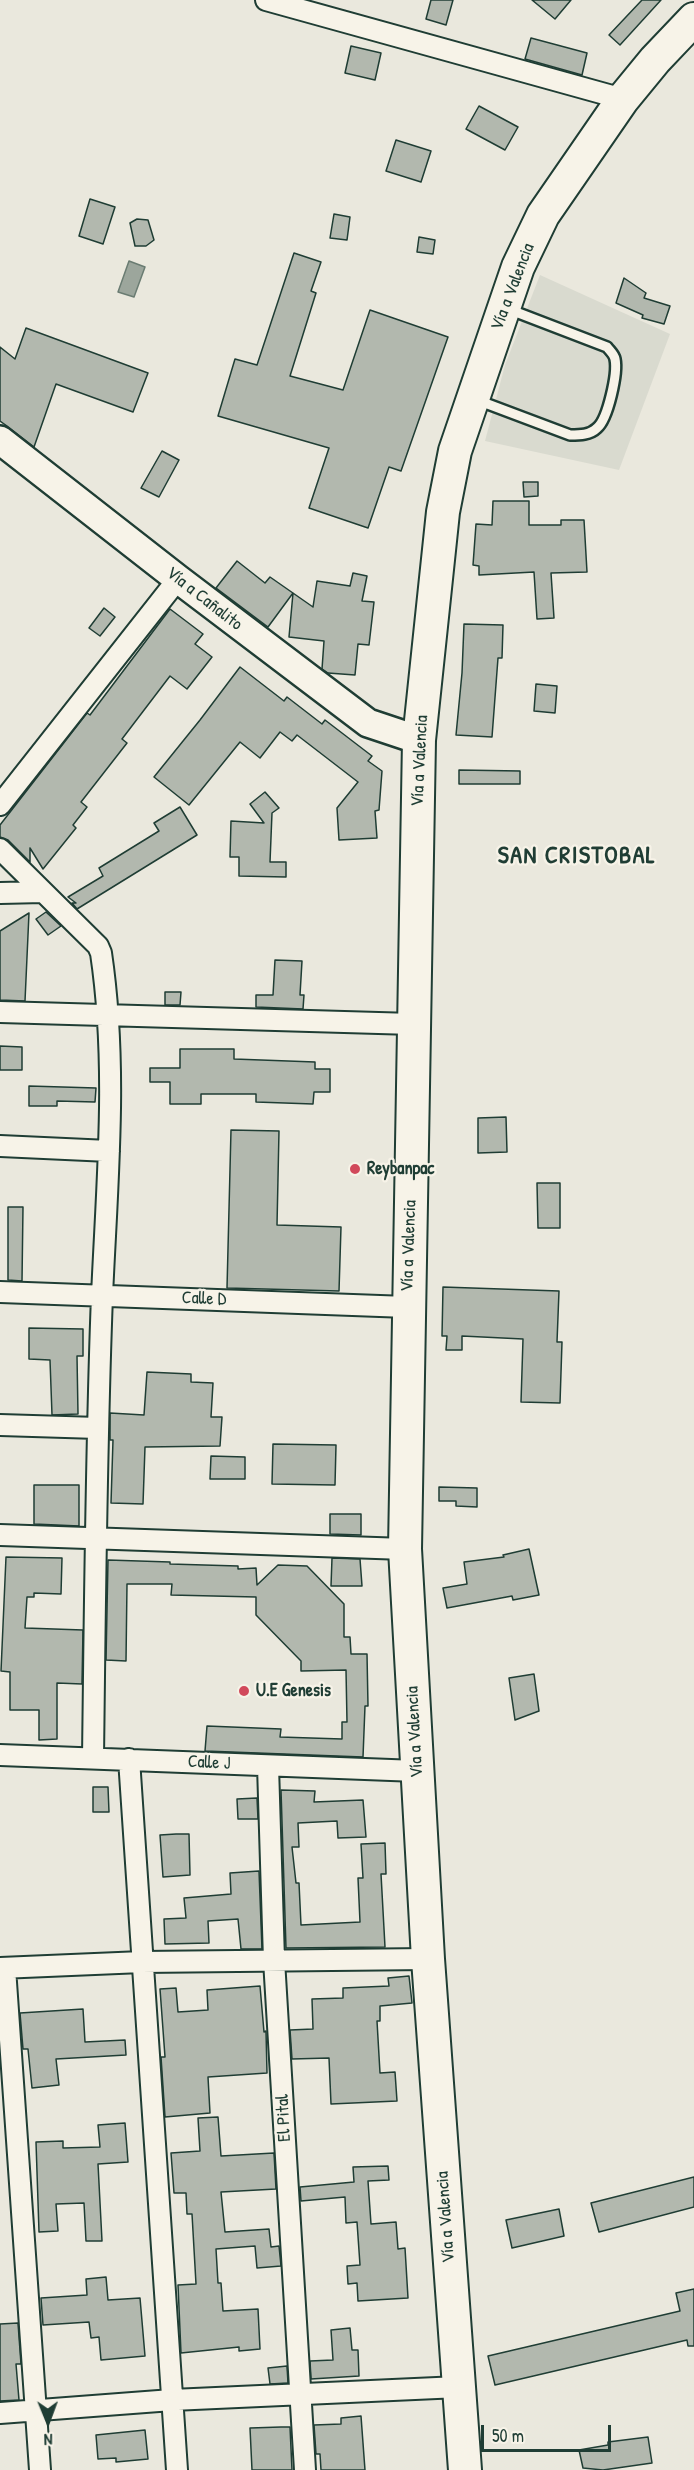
<!DOCTYPE html>
<meta charset="utf-8">
<style>
body{margin:0}
#map{position:relative;width:694px;height:2470px;overflow:hidden;background:#eae8dd;font-family:"Patrick Hand",sans-serif}
canvas{display:block}
.north{position:absolute;left:18px;top:2392px;width:60px;height:60px;-webkit-text-stroke:4px #f7f3e8;paint-order:stroke;rotate:179deg;font-size:16px;font-weight:700;line-height:24px;text-align:center;color:#1f3d34}
.north::after{content:'';display:block;margin:auto;width:21px;height:27px;background:#1f3d34;clip-path:polygon(50% 0,100% 100%,50% 72%,0 100%)}
.scale{position:absolute;left:481px;top:2425px;width:130px;height:27px;box-sizing:border-box;border:3px solid #1f3d34;border-top:0;padding-left:8px;font-size:18px;line-height:21px;white-space:nowrap;color:#1f3d34;-webkit-text-stroke:4px #f7f3e8;paint-order:stroke}
</style>
<div id="map">
<canvas width="694" height="2470"></canvas>
<div class="north">N</div>
<div class="scale">50 m</div>
</div>
<script>
const g = document.querySelector('canvas').getContext('2d');
g.lineJoin = 'round';
function paint(path, color) {
  g.fillStyle = color;
  g.fill(path, 'evenodd');
}
function stroke(path, color, width, dash) {
  g.strokeStyle = color;
  g.lineWidth = width;
  g.lineCap = dash ? 'butt' : 'round';
  g.setLineDash(dash || []);
  g.stroke(path);
}
function label(font, color, halo, rows, align = 'center') {
  g.font = font + ' "Patrick Hand",sans-serif';
  g.lineWidth = 4.5;
  g.setLineDash([]);
  g.textBaseline = 'middle';
  g.strokeStyle = halo;
  g.fillStyle = color;
  for (const [text, x, y, turn = 0] of rows) {
    g.save();
    g.translate(x, y);
    g.rotate((+turn || 0) * Math.PI / 180);
    g.textAlign = isNaN(turn) ? turn : align;
    if (halo) g.strokeText(text, 0, 0);
    g.fillText(text, 0, 0);
    g.restore();
  }
}
paint(new Path2D(`
 M540,275L670,334L619,470L485,441L505,365Z`), '#d9dacf');
const water = new Path2D(`
 M129,261L145,267L134,297L118,292Z`);
paint(water, '#9ca69c');
stroke(water, '#6a7c72', 1.5);
const building = new Path2D(`
 M431,0H453L446,25L426,19Z
 M532,0H571L555,19Z
 M642,0H661L620,45L609,35Z
 M531,38L587,53L582,75L525,59Z
 M351,46L381,53L375,80L345,73Z
 M479,106L518,127L505,150L466,129Z
 M396,140L431,151L421,182L386,171Z
 M90,199L115,207L103,244L79,236Z
 M334,214L350,217L347,240L330,238Z
 M137,219L148,220L154,240L146,246H135L130,223Z
 M419,237L435,240L433,254L417,252Z
 M294,253L321,262L311,291L316,293L290,376L343,390L370,310L448,337L401,471L389,467L368,528L309,508L329,448L218,416L235,359L257,365Z
 M624,278L646,293L644,298L670,306L664,324L642,318L643,315L616,303Z
 M26,328L148,373L133,412L56,384L34,447L7,426L0,421V347L15,359Z
 M162,451L179,460L159,497L141,488Z
 M523,482H538V496L524,497Z
 M493,501H529V525H561V520H584L587,572L551,573L554,618L537,619L534,572L479,575V566L473,565L476,524L492,525Z
 M237,561L265,583L270,577L313,607L317,581L350,586L353,573L367,576L362,601L374,602L369,645L358,644L355,675L328,673L322,669L324,641L289,637L293,593L268,627L216,588Z
 M104,608L115,617L100,636L89,628Z
 M170,609L203,634L195,644L212,657L187,689L170,676L122,739L127,743L81,802L87,807L73,825L76,828L43,869L30,848V862L8,840L0,837V825L87,713L90,715Z
 M464,624L503,625L502,658H498L492,737L456,735L462,673Z
 M240,667L284,701L287,697L322,724L325,720L372,756L368,761L382,771L379,810L375,811L377,838L339,840L337,808L358,782L297,735L292,741L280,732L260,758L240,742L189,805L154,777L200,720Z
 M536,684L557,686L555,713L534,711Z
 M459,770L520,771V784H459Z
 M265,792L279,808L272,813L270,862H286V877L239,876V857H230L231,821L264,823L250,804Z
 M180,807L197,835L77,909L72,903H76L68,897L103,876L99,868L159,831L154,823Z
 M46,912L61,926L48,935L36,919Z
 M29,913L25,1001L0,1000V931Z
 M275,960L302,961L300,995H304L303,1009L256,1007V995H273Z
 M165,992H181L180,1005H165Z
 M0,1046L22,1047V1070H0Z
 M180,1049H234V1059L315,1062V1069H330V1092H314L313,1104L256,1102V1094H201V1104H170V1082H150V1068H180Z
 M29,1086L96,1088L95,1102L57,1101V1106H29Z
 M506,1117L507,1152L478,1153V1118Z
 M231,1130L279,1131L277,1225L341,1227L339,1291L227,1288Z
 M537,1183H560V1228H538Z
 M8,1207H23L22,1281L8,1280Z
 M443,1287L559,1291L557,1342H562L560,1403L521,1402L523,1339L462,1336V1350H446L447,1336H442Z
 M29,1328L83,1329V1356H77L78,1414L52,1415L50,1360L29,1359Z
 M147,1372L191,1374V1382L213,1383L211,1417H222L220,1446L145,1447L143,1504L111,1503L113,1440H110V1413L144,1415Z
 M273,1444L336,1445L335,1485L272,1484Z
 M211,1456L245,1457V1479H210Z
 M34,1485H79V1526L34,1524Z
 M439,1487L477,1488V1507L456,1506V1501H439Z
 M330,1514H361V1535L330,1534Z
 M529,1549L539,1595L513,1600L512,1596L447,1608L443,1588L467,1584L464,1562L504,1557L503,1555Z
 M6,1557L62,1558L61,1594L34,1593V1597H27L25,1628L83,1630L82,1684L57,1683V1739L39,1740V1710H10V1672L1,1671Z
 M332,1558L360,1559L362,1586H331Z
 M108,1560L170,1562V1564L238,1566V1569L256,1568L257,1585L278,1565L307,1566L344,1604V1637H350L351,1654H367L368,1706H365L363,1757L205,1751L207,1726L281,1729L280,1737L342,1739V1722H347L346,1670L301,1671V1661L256,1615V1597L171,1595L172,1584H127L126,1661L106,1660Z
 M534,1674L539,1711L515,1720L509,1678Z
 M93,1787H108L109,1812H93Z
 M281,1790L315,1791L314,1802L363,1800L366,1837L338,1838L337,1821L298,1823L299,1847H292L296,1883H299L301,1925L360,1922L358,1878H363L361,1844L385,1843L386,1874H381L385,1947L286,1948Z
 M257,1798L258,1819H238L237,1799Z
 M176,1834H189L190,1875L163,1877L160,1835Z
 M259,1871L262,1949H241L238,1919L208,1921L209,1943L165,1944L164,1919L186,1918L184,1898L231,1894L230,1873Z
 M409,1976L412,2003L380,2006V2021H377L380,2073L395,2072L397,2101L331,2104L329,2058L292,2059L290,2030L313,2029L312,1999L343,1998V1988L389,1986L388,1978Z
 M260,1986L264,2032L266,2031L267,2073L208,2077L210,2113L165,2117L161,2057H165L160,1989L176,1988L178,2012L208,2010L207,1990Z
 M83,2009L85,2042L125,2040L126,2055L56,2059L59,2085L32,2088L28,2049H23L20,2013Z
 M218,2117L221,2156L274,2153L276,2189L221,2192L225,2232L269,2229L271,2247L279,2246L281,2266L257,2268L255,2246L216,2249L218,2283H221L223,2311L258,2309L260,2349L239,2351V2347L181,2353L178,2285L196,2284L192,2214H187L186,2193H174L171,2153L200,2151L198,2118Z
 M125,2123L128,2162L98,2164L102,2241H86L84,2203L56,2204L58,2231L39,2232L36,2142L63,2141V2148L100,2147L98,2125Z
 M388,2166L389,2180L368,2181L371,2224L396,2222L398,2249L405,2248L408,2298L358,2301L357,2283L348,2284L347,2266L360,2265L357,2222L346,2223L345,2197L301,2201L300,2187L354,2182L353,2167Z
 M694,2177V2207L599,2232L591,2203Z
 M559,2209L564,2236L512,2248L506,2220Z
 M106,2277L108,2300L140,2298L145,2356L101,2360L99,2337L91,2338L89,2322L43,2325L41,2298L87,2295L86,2279Z
 M694,2289V2346H688L687,2340L495,2385L488,2356L680,2311L676,2293Z
 M18,2323L21,2364H16L19,2400L0,2401V2324Z
 M350,2328L352,2350H358L359,2376L311,2379L310,2361L333,2360L331,2330Z
 M287,2366L288,2383L270,2384L268,2368Z
 M361,2416L365,2470H321L320,2454H316L314,2425L341,2424V2418Z
 M281,2427H290L292,2470H252L250,2428Z
 M145,2430L148,2459L116,2462V2458L98,2459L96,2435Z
 M648,2437L652,2463L603,2470L583,2468L579,2450L608,2445V2442Z`);
paint(building, '#b2b8ae');
stroke(building, '#1f3d34', 1.5);
const service = new Path2D(`
 M477,400L570,435C580,435 590,435 597,428C608,419 618,373 615,359C614,354 610,351 607,347L508,309`);
const minor = new Path2D(`
 M266,0L623,99
 M0,805L178,579
 M0,849L98,946L101,953C118,1067 107,1182 102,1296C96,1450 95,1604 93,1758
 M0,893L43,892
 M0,1012L413,1024
 M0,1146L109,1151
 M0,1292L407,1307
 M0,1425L98,1428
 M0,1535L405,1549
 M0,1755L417,1771
 M129,1759L177,2470
 M268,1766L274,1960L305,2470
 M0,1968L142,1962L428,1959
 M5,1968L40,2470
 M0,2413L172,2400L459,2387`);
const secondary = new Path2D(`
 M0,440L178,579L368,723L419,740`);
const trunk = new Path2D(`
 M465,2470L428,1959L405,1549L419,740L443,512L455,451L518,267L543,215L623,99L655,60L694,19`);
stroke(service, '#1f3d34', 14);
stroke(minor, '#1f3d34', 24);
stroke(secondary, '#1f3d34', 32);
stroke(trunk, '#1f3d34', 36);
stroke(service, '#f7f3e8', 9);
stroke(minor, '#f7f3e8', 20);
stroke(secondary, '#f7f3e8', 27);
stroke(trunk, '#f7f3e8', 32);
for (const [x, y, r, color] of [
 [355,1169,6,"#d1495b"],
 [244,1691,6,"#d1495b"]
]) {
  const dot = new Path2D();
  dot.arc(x, y, r, 0, 2 * Math.PI);
  g.fillStyle = color;
  g.fill(dot);
  stroke(dot, '#f7f3e8', 2);
}
label('18px', '#1f3d34', '#f7f3e8', [
 ["Vía a Valencia",513,287,-69],
 ["Vía a Cañalito",204,599,38],
 ["Vía a Valencia",420,761,-87],
 ["Vía a Valencia",409,1246,-88],
 ["Calle D",204,1299,2],
 ["Vía a Valencia",415,1732,-93],
 ["Calle J",209,1763,3],
 ["El Pital",284,2118,-93],
 ["Vía a Valencia",446,2217,-94]
]);
label('bold 18px', '#1f3d34', '#f7f3e8', [
 ["Reybanpac",367,1169],
 ["U.E Genesis",256,1691]
], 'left');
g.letterSpacing = '1.5px';
label('bold 24px', '#1f3d34', '#f7f3e8', [
 ["SAN CRISTOBAL",577,857]
]);
g.letterSpacing = '0px';
</script>
